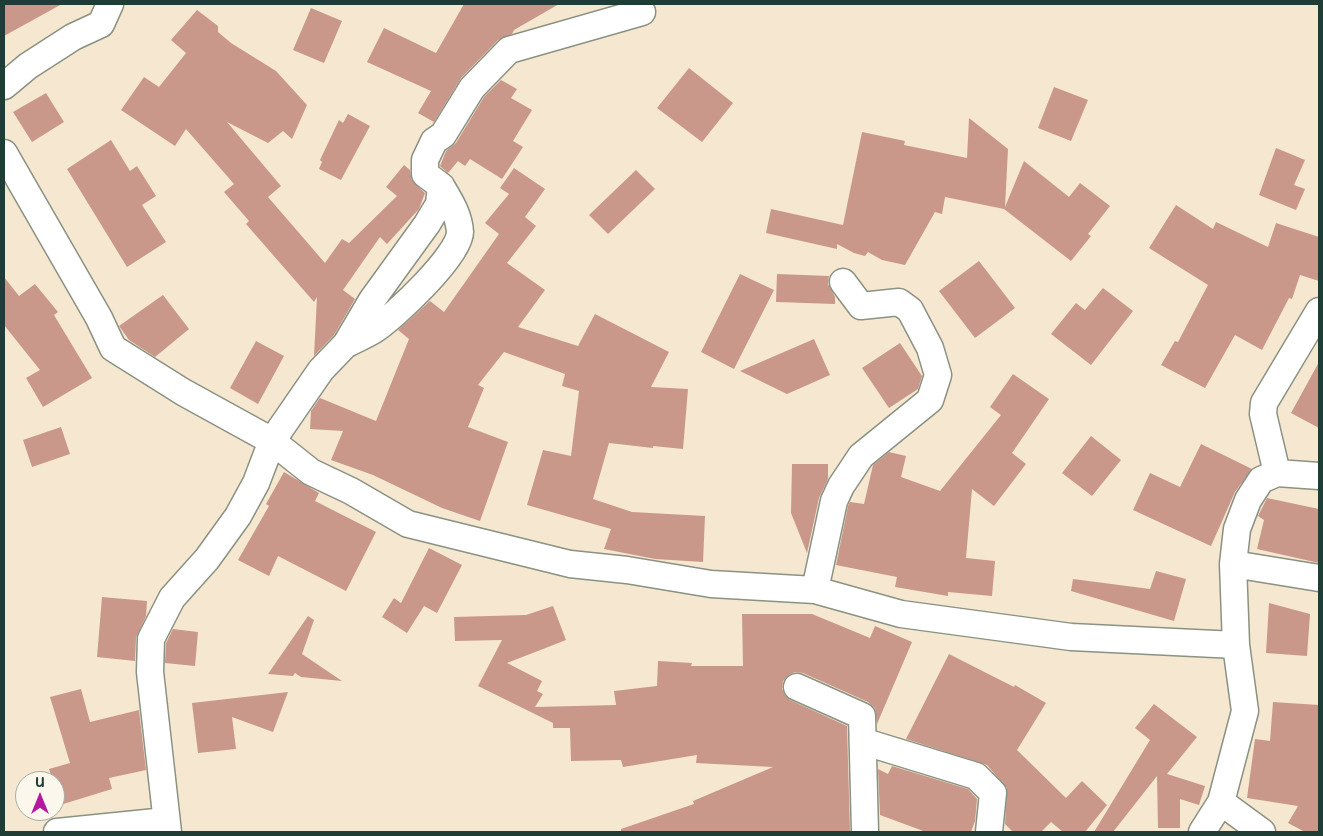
<!DOCTYPE html>
<style>
body{margin:0}
#map{position:relative;width:1323px;height:836px;overflow:hidden;background:#f6e7d1;font-family:Mali,sans-serif}
canvas{display:block}
.frame{position:absolute;inset:0;border:5px solid #1f3d34;pointer-events:none}
.north{position:absolute;left:15px;top:771px;width:50px;height:50px;box-sizing:border-box;background:#fbf7ec;border:1px solid #a3ada2;border-radius:50%;rotate:0deg;font-size:14px;font-weight:700;line-height:20px;text-align:center;color:#1f3d34}
.north::after{content:'';display:block;margin:auto;width:18px;height:22px;background:#b5179e;clip-path:polygon(50% 0,100% 100%,50% 72%,0 100%)}
</style>
<div id="map">
<canvas width="1323" height="836"></canvas>
<div class="frame"></div>
<div class="north">U</div>
</div>
<script>
const g = document.querySelector('canvas').getContext('2d');
g.lineJoin = 'round';
function paint(path, color) {
  g.fillStyle = color;
  g.fill(path, 'evenodd');
}
function stroke(path, color, width, dash) {
  g.strokeStyle = color;
  g.lineWidth = width;
  g.lineCap = dash ? 'butt' : 'round';
  g.setLineDash(dash || []);
  g.stroke(path);
}
paint(new Path2D(`
 M4,4H62L4,36Z
 M464,4H559L514,30L512,34L498,40L461,78L434,122L418,113L431,91L367,62L384,28L436,53Z
 M311,8L342,21L324,63L293,50Z
 M197,10L218,26V32L231,43L276,71L307,105L292,139L283,131L268,143L227,122L281,186L268,197L325,263L342,239L349,243L397,196L386,187L404,165L410,170L412,181L425,193L419,209L387,244L380,237L343,290L355,299L334,335L314,356L317,297L314,302L246,224L249,221L224,192L234,184L186,129L175,146L121,110L144,77L159,87L186,53L171,40Z
 M689,68L733,103L702,142L657,108Z
 M501,80L517,89L511,98L532,110L513,141L523,147L502,179L470,159L465,166L458,161L448,173L440,166L446,151L456,143L484,97Z
 M1054,87L1088,100L1071,141L1038,128Z
 M46,93L64,122L32,142L13,112Z
 M348,114L370,126L341,180L319,169L322,162L320,160L339,120L343,123Z
 M969,118L1008,149L1005,207L1024,161L1069,197L1080,183L1110,206L1088,234L1091,236L1071,261L1004,209L945,197L942,214L935,212L905,265L882,260L868,252L865,256L854,253L837,244V249L766,233L771,209L843,225L862,132L905,141L904,145L967,158Z
 M111,140L130,171L137,166L156,196L142,205L166,242L127,267L67,169Z
 M1276,148L1305,160L1294,185L1305,189L1296,210L1259,195Z
 M514,168L545,189L525,217L536,226L507,263L545,290L518,327L578,346L595,314L669,352L651,387L688,389L683,449L653,446V448L609,443L593,499L632,512L705,516L703,562L655,559L604,549L611,529L527,505L543,450L571,456L579,391L562,386L565,374L504,352L478,385L484,388L468,427L508,442L480,521L442,508L373,475L331,460L343,431L310,429L311,411L320,398L376,421L409,339L398,330L430,301L444,312L499,234L485,223L509,194L500,188Z
 M636,170L655,189L608,234L589,215Z
 M1176,205L1213,229L1216,222L1268,247L1276,223L1319,237V281L1300,275L1292,299L1289,298L1262,350L1235,335L1205,388L1161,365L1175,341L1178,342L1208,285L1149,248Z
 M979,261L1015,308L975,338L939,291Z
 M740,274L774,290L734,369L701,352Z
 M777,274L829,276L828,284L835,297V304L776,302Z
 M4,277L19,296L35,284L58,312L54,315L92,378L43,407L26,378L40,370L4,325Z
 M1103,288L1133,311L1091,365L1051,334L1076,303L1085,310Z
 M163,295L189,329L155,357L129,340L119,326Z
 M814,339L830,375L787,394L740,371Z
 M256,341L284,356L258,404L230,388Z
 M900,343L922,376L918,389L889,408L862,368Z
 M1319,362V428L1291,413Z
 M1013,374L1049,399L1012,453L1026,464L994,506L972,489L966,558L995,561L992,596L948,592V596L895,587L897,577L836,565L848,506L850,502L864,504L873,465L889,452L906,456L901,477L940,491L1001,415L990,407Z
 M61,427L70,454L32,467L23,440Z
 M1091,436L1121,460L1092,496L1062,473Z
 M1201,444L1252,469L1235,492L1211,546L1133,510L1150,473L1180,487Z
 M792,464H828V479L819,498L807,553L791,513Z
 M284,472L319,493L315,501L376,532L346,591L278,556L269,576L238,560L269,506L266,504Z
 M1267,498L1319,509V563L1257,549L1264,520L1258,516Z
 M429,548L462,565L437,613L424,606L407,633L382,617L394,598L401,603Z
 M1156,571L1186,579L1174,621L1071,591L1073,579L1150,589Z
 M102,597L147,601L146,616L136,638L135,661L97,657Z
 M1269,603L1310,614L1307,656L1266,653Z
 M553,606L566,640L507,663L542,681L537,691L543,694L535,707L616,705L614,691L657,686L658,661L692,663L691,666H743L742,614H812L870,638L875,626L912,642L877,724L875,708L868,702L803,673L795,672L789,675L783,681L782,689L785,695L790,700L847,726L850,832H621V829L694,804L693,801L773,767L696,763L697,755L623,767L621,760L571,761L570,728H553V723L478,686L502,640L455,641L454,617L526,615Z
 M308,616L314,620L302,654L342,681L301,677L295,673L293,676L268,674Z
 M173,629L198,632L195,666L165,663L166,643Z
 M949,654L1014,687L1015,685L1046,703L1017,750L1066,798L1082,781L1107,805L1085,832H1063L1051,822L1041,832H1013L1005,824L1007,788L987,765L906,739Z
 M81,689L90,722L139,710L146,770L109,778L112,789L60,805L55,781H53L49,769L70,763L50,697Z
 M288,692L273,732L232,717L236,749L198,753L192,703Z
 M1273,702L1319,705V832H1305L1288,823L1298,806L1247,798L1255,739L1270,741Z
 M1154,704L1197,737L1167,774L1205,786L1199,805L1180,799V828H1158L1157,776L1113,832H1094L1150,740L1135,728Z
 M892,766L968,789L977,799L975,821L971,832H926L880,815L878,769L888,774Z`), '#c9988a');
const minor = new Path2D(`
 M4,86L28,66L73,37L101,24L110,4
 M4,153L99,318L113,348L183,392L272,441L311,472L351,491L408,524L570,564L627,570L711,584L815,590L901,614L1071,637L1236,645
 M347,344C356,339 366,335 374,330C394,317 460,255 460,232C459,215 450,201 441,186
 M1277,473L1263,414L1264,403L1319,311
 M1233,564L1319,578
 M815,590L834,501L841,486L861,456L930,400L938,375L930,348L910,310L899,302L861,306L843,282
 M797,687L862,716L865,832
 M865,742L976,776L993,793L989,832
 M1221,802L1262,832
 M57,832L166,821
 M168,832L150,672L151,639L172,598L207,559L238,516L256,483L272,441L321,370L346,344L372,300L427,224L439,204L441,186L425,174V160L434,141L443,135L472,88L509,50L642,12
 M1202,832L1221,802L1245,711L1236,645L1233,564L1237,529L1248,500L1261,480L1277,473L1319,476`);
stroke(minor, '#8a9282', 29);
stroke(minor, '#fff', 26);
</script>
